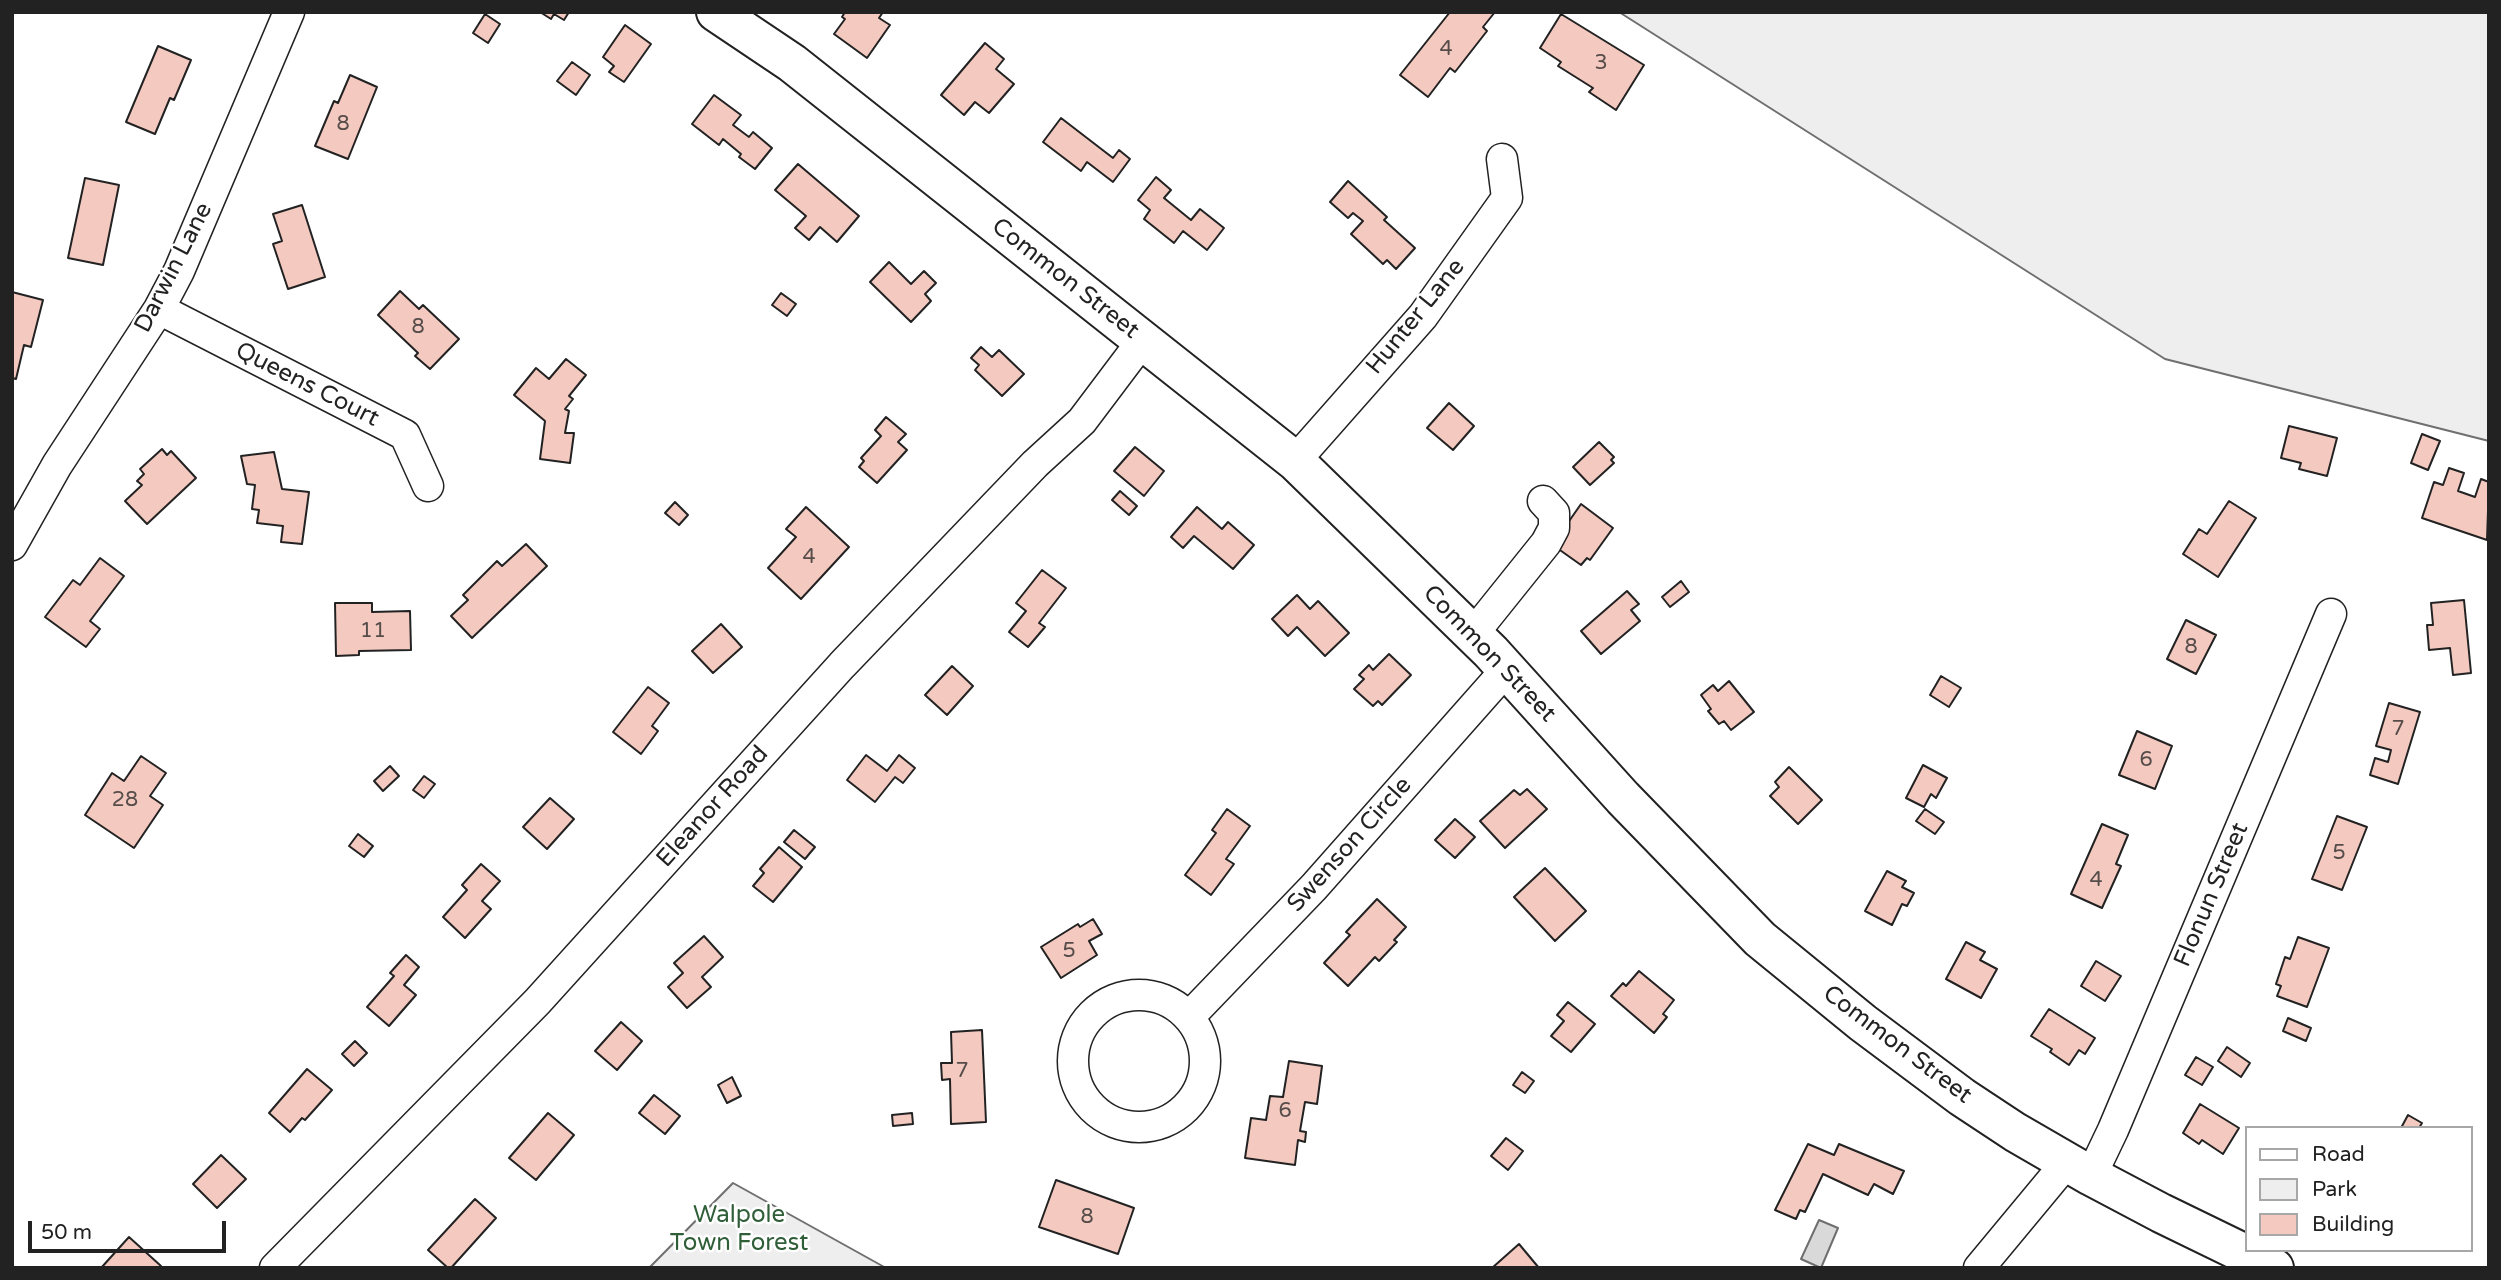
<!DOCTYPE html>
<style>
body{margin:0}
#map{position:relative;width:2501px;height:1280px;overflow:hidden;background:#fff;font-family:"Varela Round",sans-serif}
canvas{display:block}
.frame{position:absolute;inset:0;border:14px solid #222;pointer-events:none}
.legend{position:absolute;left:2245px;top:1126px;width:228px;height:126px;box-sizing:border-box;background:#fff;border:2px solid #a7a7a7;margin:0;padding:9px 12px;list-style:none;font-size:21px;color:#222}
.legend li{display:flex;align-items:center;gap:14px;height:35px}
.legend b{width:35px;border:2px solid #a7a7a7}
.scale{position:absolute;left:28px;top:1221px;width:198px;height:32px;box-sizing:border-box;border:4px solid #222;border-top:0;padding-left:9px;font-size:21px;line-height:24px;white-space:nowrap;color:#222;-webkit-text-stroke:5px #fff;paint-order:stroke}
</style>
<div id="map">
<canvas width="2501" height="1280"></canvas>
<div class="frame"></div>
<ul class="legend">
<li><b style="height:9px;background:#fff"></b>Road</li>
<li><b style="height:19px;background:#eee"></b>Park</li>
<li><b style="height:19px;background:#f3c9c0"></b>Building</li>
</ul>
<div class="scale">50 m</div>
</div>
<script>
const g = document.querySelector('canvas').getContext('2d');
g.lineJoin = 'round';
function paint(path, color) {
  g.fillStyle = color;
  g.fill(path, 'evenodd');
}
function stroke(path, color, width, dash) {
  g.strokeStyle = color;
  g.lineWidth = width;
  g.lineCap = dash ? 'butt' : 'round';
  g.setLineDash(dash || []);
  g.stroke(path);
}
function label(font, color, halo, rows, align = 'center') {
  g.font = font + ' "Varela Round",sans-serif';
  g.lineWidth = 5;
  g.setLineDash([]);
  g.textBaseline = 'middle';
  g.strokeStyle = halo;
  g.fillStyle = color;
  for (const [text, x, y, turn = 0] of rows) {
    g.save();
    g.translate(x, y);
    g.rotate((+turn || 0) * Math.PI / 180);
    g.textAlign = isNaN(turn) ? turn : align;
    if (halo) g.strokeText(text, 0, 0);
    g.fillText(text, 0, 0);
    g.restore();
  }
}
const green = new Path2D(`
 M1619,12H2489V441L2165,359Z
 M733,1183L886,1268H649Z`);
paint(green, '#eee');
stroke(green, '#6f6f6f', 2);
const water = new Path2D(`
 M1819,1220L1838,1228L1821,1268L1801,1259Z`);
paint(water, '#d9d9d9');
stroke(water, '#6f6f6f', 2);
const building = new Path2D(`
 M540,12H569L564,20L554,14L551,19Z
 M845,12H883L879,18L890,25L867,58L834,34L845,19L842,17Z
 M1450,12H1495L1483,27L1487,31L1455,72L1450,68L1428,97L1400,75Z
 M485,14L500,24L488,43L473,33Z
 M1561,14L1644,65L1616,110L1589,92L1593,88L1558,66L1561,62L1540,48Z
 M625,25L651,44L624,82L609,72L614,66L603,57Z
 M985,43L1004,59L996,69L1014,84L989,113L975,102L964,115L941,95Z
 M158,46L191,60L174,100L170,98L155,134L126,122Z
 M572,62L590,75L576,95L557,81Z
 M350,75L377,87L348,159L315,146L334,101L338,103Z
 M714,95L741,115L733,125L749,137L753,132L772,148L755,169L739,157L741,154L723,139L719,145L692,124Z
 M1061,118L1113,158L1119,150L1130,159L1113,182L1087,162L1081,171L1043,142Z
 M798,164L859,216L837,242L820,227L809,240L795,228L806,216L775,190Z
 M1156,177L1171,190L1164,198L1191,220L1200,209L1224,228L1207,250L1183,231L1174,243L1144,219L1150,210L1138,200Z
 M85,178L119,185L103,265L68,258Z
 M1348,181L1387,217L1384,220L1415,248L1396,269L1387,260L1383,264L1351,234L1363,221L1353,213L1348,218L1330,202Z
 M302,205L325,277L288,289L273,244L282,241L273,214Z
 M889,262L911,284L924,271L936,283L925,294L931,301L911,322L870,282Z
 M400,291L419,309L423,305L459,339L430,369L415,356L418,353L378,315Z
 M12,292L43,300L31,347L24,345L16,379L12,378Z
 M781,293L796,304L787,316L772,305Z
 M981,347L992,357L999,350L1024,374L1002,396L975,370L979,365L971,358Z
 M566,359L586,375L569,396L573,399L565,409L569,411L565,433H574L570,463L540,459L545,421L514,395L536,368L549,379Z
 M1449,403L1474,426L1453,450L1427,428Z
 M886,417L906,434L898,442L907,450L877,483L859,467L864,461L861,458L881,436L875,430Z
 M2289,426L2337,438L2327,476L2299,469L2301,463L2281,458Z
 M2422,434L2440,441L2428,470L2411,463Z
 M1599,442L1614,457L1611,460L1614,463L1590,485L1573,467Z
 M1135,447L1164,471L1144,496L1114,471Z
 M162,449L167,455L171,451L196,478L147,524L125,501L142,485L137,481L144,474L140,469Z
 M274,452L282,489L309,492L302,544L281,542L283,526L257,523L259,510L252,509L255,485L247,484L241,456Z
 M2449,468L2464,473L2458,491L2475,497L2481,479L2489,482L2487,540L2422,518L2434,482L2443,485Z
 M1120,491L1137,506L1129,515L1112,500Z
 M2229,501L2256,518L2218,577L2183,554L2199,529L2207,534Z
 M675,502L688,515L679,525L665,513Z
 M1581,504L1613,528L1590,560L1587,558L1581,565L1557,548L1558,537Z
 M806,507L849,547L801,599L768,568L796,537L786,529Z
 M1197,507L1222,529L1228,522L1254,545L1233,569L1194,536L1183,548L1171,537Z
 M526,544L547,566L472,638L451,616L468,600L463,595L497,561L502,566Z
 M100,558L124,576L90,621L100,629L86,647L45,617L73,580L80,585Z
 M1042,570L1066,588L1039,623L1045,627L1028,647L1009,632L1026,611L1016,603Z
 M1681,581L1689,592L1670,607L1662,597Z
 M1627,591L1639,604L1631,610L1640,621L1601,654L1581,631Z
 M1297,595L1310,609L1318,601L1349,633L1325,656L1297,627L1288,636L1272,619Z
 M2464,600L2471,673L2453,675L2450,648L2429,650L2427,625H2433L2431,603Z
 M335,603H372V612L410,611L411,650L359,651V655L336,656Z
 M2186,620L2216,635L2196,674L2167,659Z
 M721,624L742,647L713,673L692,651Z
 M1389,654L1411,675L1382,705L1378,701L1373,706L1354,689L1364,679L1359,675L1369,665L1373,670Z
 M952,666L973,686L947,715L925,695Z
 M1941,676L1961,688L1949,707L1930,695Z
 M1729,681L1754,712L1731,730L1724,721L1719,724L1708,711L1711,709L1701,695L1713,685L1718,691Z
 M648,687L669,703L652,726L658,731L641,754L613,732Z
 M2389,703L2420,712L2398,784L2370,775L2375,758L2388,762L2391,750L2376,746Z
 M2137,731L2172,746L2155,789L2119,775Z
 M866,755L887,771L899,755L915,768L903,783L895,777L875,802L847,780Z
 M141,756L166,773L150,796L163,805L134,848L85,815L112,773L124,781Z
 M1923,765L1947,778L1936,798L1931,794L1924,807L1906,798Z
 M390,766L399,776L383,791L374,781Z
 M1789,767L1822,800L1798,824L1770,796L1779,787L1775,782Z
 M424,776L435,784L424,798L413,790Z
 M1527,789L1547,809L1505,848L1480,821L1514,790L1520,795Z
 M550,798L574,819L547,849L523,827Z
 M1227,809L1250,826L1226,859L1234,864L1211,895L1185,875L1216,833L1212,830Z
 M1925,809L1944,822L1935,834L1916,821Z
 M2337,816L2367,827L2342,890L2312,879Z
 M1455,819L1475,837L1455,858L1435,840Z
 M2102,824L2128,835L2116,864L2121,866L2102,908L2071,894Z
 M794,830L815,847L805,859L784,842Z
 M358,834L373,846L364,857L349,846Z
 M779,847L802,867L773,902L753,886L764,873L760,869Z
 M481,864L500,881L482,901L491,909L465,938L443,917L467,890L462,885Z
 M1545,868L1586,911L1555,941L1514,897Z
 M1887,871L1906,881L1902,887L1914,893L1907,906L1902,904L1892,925L1865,911Z
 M1377,899L1406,927L1394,940L1397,942L1379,961L1375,957L1348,986L1324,963L1350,935L1346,932Z
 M1093,919L1102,934L1089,941L1097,955L1061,978L1041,947L1078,924L1080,927Z
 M704,936L723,957L702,977L711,987L687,1008L668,987L683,973L674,963Z
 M2298,937L2329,948L2307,1007L2277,996L2281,986L2276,984L2285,957L2290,959Z
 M1966,942L1985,952L1980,960L1997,969L1981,998L1946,979Z
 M406,955L419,967L404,985L416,995L389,1026L367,1007L394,976L390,973Z
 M2096,961L2121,976L2105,1001L2081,986Z
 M1639,971L1674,1000L1663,1014L1667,1017L1654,1033L1611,996L1623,983L1626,986Z
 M1568,1002L1595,1024L1571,1052L1551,1036L1564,1021L1557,1015Z
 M2049,1009L2095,1038L2085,1054L2079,1050L2069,1065L2050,1052L2052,1049L2031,1036Z
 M2288,1018L2311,1028L2306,1041L2283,1031Z
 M621,1022L642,1041L617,1070L595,1051Z
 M982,1030L986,1122L951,1124L950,1079L942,1080L941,1063H952L951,1032Z
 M355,1041L367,1053L354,1066L342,1054Z
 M2227,1047L2250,1063L2241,1077L2218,1061Z
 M2196,1057L2213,1067L2202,1085L2185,1075Z
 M1289,1061L1322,1066L1317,1104L1305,1102L1300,1131L1306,1132L1305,1142L1298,1140L1295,1165L1245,1158L1251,1118L1266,1120L1270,1096L1283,1097Z
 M307,1069L332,1090L305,1120L302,1118L290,1132L269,1113Z
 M1522,1072L1534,1081L1525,1093L1513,1085Z
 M732,1077L741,1096L727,1103L718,1085Z
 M654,1095L680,1116L665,1134L639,1113Z
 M2200,1104L2239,1128L2223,1154L2202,1140L2199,1144L2183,1133Z
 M548,1113L574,1135L536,1180L509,1158Z
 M912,1113L913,1124L893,1126L892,1115Z
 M2408,1115L2422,1123L2419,1128H2401Z
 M1506,1138L1523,1151L1508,1170L1491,1156Z
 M1808,1144L1834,1155L1839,1144L1904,1171L1893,1194L1874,1184L1868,1195L1823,1174L1805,1212L1800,1210L1796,1219L1775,1210Z
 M221,1155L246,1179L217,1208L193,1184Z
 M1056,1180L1134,1208L1118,1254L1039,1227Z
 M475,1199L496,1218L451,1268H448L428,1250Z
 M129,1237L161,1266L159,1268H101Z
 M1519,1244L1539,1268H1492Z`);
paint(building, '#f3c9c0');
stroke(building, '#222', 2);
const minor = new Path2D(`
 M159,309L405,435L428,486
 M1295,461L1423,316L1507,198L1502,159
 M12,545L57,465L159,309L179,271L289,12
 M1473,634L1546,543L1554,528V513L1543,501
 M1073 1061a66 66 0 1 1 132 0a66 66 0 1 1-132 0Z
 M1189,1017L1314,887L1507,669
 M2091,1176L2113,1130L2331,614
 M275,1268L537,1002L842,665L1035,464L1082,421L1143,340
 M1979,1268L2067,1162`);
const major = new Path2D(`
 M716,12L792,63L1295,461L1491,652L1623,798L1760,939L1863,1023L1962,1097L2015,1132L2091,1176L2161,1213L2274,1268`);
stroke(minor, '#222', 33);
stroke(major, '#222', 42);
stroke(minor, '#fff', 30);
stroke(major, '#fff', 38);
label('21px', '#564c4a', null, [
 ["4",1446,49],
 ["3",1601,63],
 ["8",343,124],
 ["8",418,327],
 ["4",809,557],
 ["11",373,631],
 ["8",2191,647],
 ["7",2398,729],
 ["6",2146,760],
 ["28",125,800],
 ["5",2339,853],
 ["4",2096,880],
 ["5",1069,951],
 ["7",962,1071],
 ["6",1285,1111],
 ["8",1087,1217]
]);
label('24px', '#222', '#fff', [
 ["Darwin Lane",174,268,-63],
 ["Common Street",1065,279,38],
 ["Hunter Lane",1416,317,-51],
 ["Queens Court",307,385,27],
 ["Common Street",1489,654,46],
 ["Eleanor Road",713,807,-48],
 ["Swenson Circle",1350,845,-48],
 ["Flonun Street",2212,895,-67],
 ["Common Street",1897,1045,37]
]);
label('24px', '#2f5e38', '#fff', [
 ["Walpole",739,1216],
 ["Town Forest",739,1244]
]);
</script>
